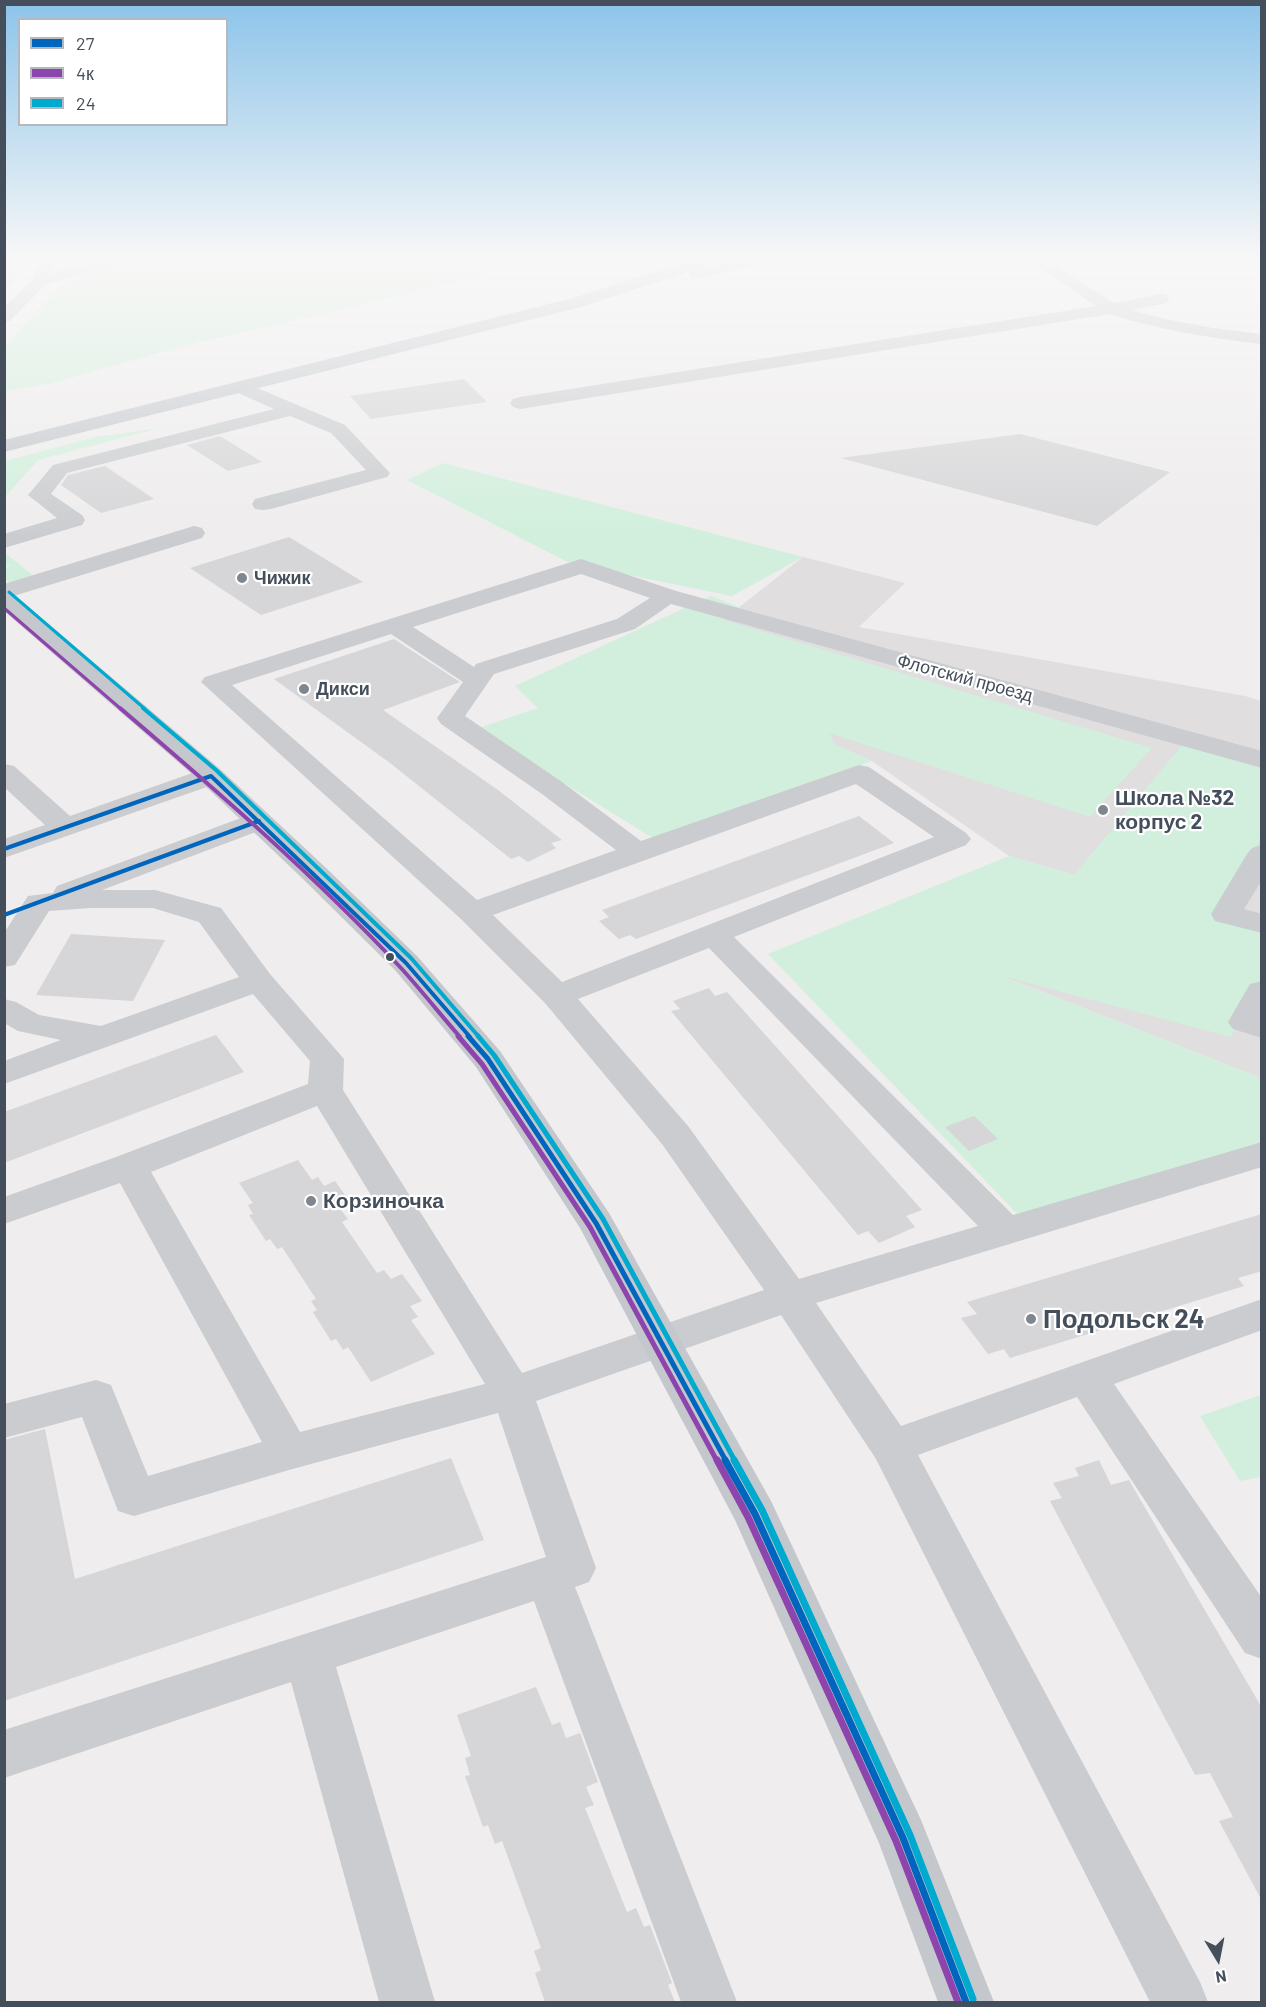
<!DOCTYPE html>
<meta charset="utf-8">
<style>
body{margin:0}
#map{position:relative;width:1266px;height:2007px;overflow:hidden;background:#efeded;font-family:Barlow,sans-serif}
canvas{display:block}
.frame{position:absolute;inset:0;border:6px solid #444f5b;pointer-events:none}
.legend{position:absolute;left:18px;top:18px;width:210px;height:108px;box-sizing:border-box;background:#fff;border:2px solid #b4b9bd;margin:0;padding:8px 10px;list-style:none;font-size:18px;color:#444f5b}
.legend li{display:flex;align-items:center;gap:12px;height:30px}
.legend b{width:30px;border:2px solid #b4b9bd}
.north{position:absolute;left:1188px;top:1929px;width:60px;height:60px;-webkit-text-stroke:4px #fff;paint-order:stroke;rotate:170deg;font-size:16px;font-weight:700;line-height:24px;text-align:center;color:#444f5b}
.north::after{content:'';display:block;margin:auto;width:21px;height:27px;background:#444f5b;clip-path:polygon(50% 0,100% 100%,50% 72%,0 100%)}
</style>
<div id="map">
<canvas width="1266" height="2007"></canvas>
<div class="frame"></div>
<ul class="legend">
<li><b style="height:8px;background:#0065bd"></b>27</li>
<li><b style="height:8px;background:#8e44ad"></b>4к</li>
<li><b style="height:8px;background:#00a9ce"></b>24</li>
</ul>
<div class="north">N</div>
</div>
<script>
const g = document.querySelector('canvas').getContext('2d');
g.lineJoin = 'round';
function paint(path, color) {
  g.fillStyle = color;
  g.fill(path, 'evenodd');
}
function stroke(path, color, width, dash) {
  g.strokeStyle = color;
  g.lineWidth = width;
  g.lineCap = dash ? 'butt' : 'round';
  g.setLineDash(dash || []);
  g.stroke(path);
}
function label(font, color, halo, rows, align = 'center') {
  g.font = font + ' Barlow,sans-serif';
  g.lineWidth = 4.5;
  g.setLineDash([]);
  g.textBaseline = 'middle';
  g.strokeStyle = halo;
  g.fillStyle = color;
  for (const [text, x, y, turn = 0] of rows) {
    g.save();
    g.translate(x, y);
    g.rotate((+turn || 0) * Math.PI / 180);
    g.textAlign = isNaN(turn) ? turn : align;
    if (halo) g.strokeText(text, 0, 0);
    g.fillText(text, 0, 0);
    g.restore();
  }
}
paint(new Path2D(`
 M803,557L905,583L859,627L1245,696L1261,701V1078L992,972L1074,875L1009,856L872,761L835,745L603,714Z`), '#e0dedf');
paint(new Path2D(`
 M5,257H16L20,273L5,291Z
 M144,257H531L475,278L180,347L49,384L5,391V346L65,281Z
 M160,428L38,460L5,497V461L95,437Z
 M443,463L803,557L732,596L570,563L407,480Z
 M5,554H6L39,580L14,587L5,579V568L11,566L5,565Z
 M711,596L739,607L724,620L1152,748L1090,817L829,733L835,745L872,761L653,838L476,729L538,708L515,686Z
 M1187,739L1261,760V838L1218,916L1261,928V978L1231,1037L999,975L1261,1078V1145L1028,1225L768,954L1009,856L1074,875Z
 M1261,1395V1477L1240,1481L1200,1416Z`), '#d1efdc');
paint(new Path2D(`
 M464,379L487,402L371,419L350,396Z
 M1020,434L1170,472L1097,526L840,458Z
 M220,436L262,462L228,471L187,445Z
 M105,466L154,499L101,513L61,485L68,475Z
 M289,537L363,582L261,615L190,568Z
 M394,639L460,682L383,710L498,790L562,840L551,843L556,848L528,862L519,856L511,859L390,763L274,679Z
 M859,816L894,843L636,939L630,935L619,939L599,921L609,917L602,910Z
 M71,934L165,940L133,1001L36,995Z
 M709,988L715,996L727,992L922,1210L906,1216L915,1227L879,1243L868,1231L858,1235L671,1011L680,1009L673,1001Z
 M216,1035L244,1072L4,1163V1112Z
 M974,1116L998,1139L969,1151L945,1127Z
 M298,1160L312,1180L318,1177L324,1186L335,1181L353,1206L341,1210L348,1219L342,1222L377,1273L384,1270L391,1279L402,1274L422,1301L410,1306L418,1317L411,1320L435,1354L371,1382L348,1347L343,1350L336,1339L331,1341L313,1312L317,1310L311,1301L316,1299L282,1247L277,1249L270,1239L266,1241L249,1215L253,1214L248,1205L253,1203L239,1183Z
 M1262,1214V1271L1238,1278L1244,1286L1010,1358L1004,1349L988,1354L961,1318L977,1314L967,1302Z
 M45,1429L75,1579L451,1458L484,1540L4,1701V1440Z
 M1099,1460L1111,1485L1129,1480L1133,1487L1262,1708V1901L1219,1821L1233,1817L1210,1773L1195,1775L1050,1501L1062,1498L1053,1483L1079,1476L1075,1468Z
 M536,1687L552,1725L560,1722L566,1738L580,1733L598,1782L586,1787L594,1805L585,1808L627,1912L636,1908L644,1927L650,1925L672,1983L668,1985L675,2002H545L535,1973L541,1970L534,1951L541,1948L502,1841L495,1844L488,1825L483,1827L465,1776L470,1775L465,1758L471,1756L457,1715Z`), '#d6d5d7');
paint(new Path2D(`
 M50,257L55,261L50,274L109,257H134L132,260L45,285L10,321L4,322V307L32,280L41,258Z
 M1024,257H1043L1114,303L1161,294L1167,295L1169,299L1167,303L1132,310C1174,323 1218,329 1262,334V344C1210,338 1160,330 1110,314L520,409L513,407L510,403L513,399L520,397L1096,306Z
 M243,382L345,425L390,473L387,477L271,509L263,510L255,509L252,504L255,499L366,470L331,433L290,416L67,473L51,494L82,515L85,520L82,525L4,548V534L57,518L28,495L53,465L274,409L236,392L234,388L236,384Z
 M194,526L202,528L205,533L202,538L4,599V584Z
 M581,559L676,591L1262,751V768L671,604L635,629L494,674L465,716L562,782L641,841L859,765L869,767L966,833L971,839L966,845L734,937L1013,1215L1262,1142V1167L816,1303L901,1426L1262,1299V1330L1114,1384L1262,1598V1659L1245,1653L1077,1397L918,1455L1200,1982L1208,2002H1150L876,1459L781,1315L536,1401L596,1568L589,1582L575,1587L737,2002H681L534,1601L336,1667L435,2002H379L291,1682L4,1778V1730L546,1557L498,1413L289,1470L134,1516L118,1511L82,1417L4,1438V1404L96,1380L111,1385L148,1476L262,1442L120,1183L4,1224V1197L116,1157L308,1084L310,1061L253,994L4,1084V1061L61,1040L18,1031L4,1023V999L16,1002L39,1015L101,1026L239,977L199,922L153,908H91L49,911L15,965L4,967V933L28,896L53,893L57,886L249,815L259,812L269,815L273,821L269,827L102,890H155L221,908L270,974L344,1059L343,1090L522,1373L764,1290L662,1144L545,1003L461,919L201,682L205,677ZM581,574L650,598L617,619L476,664L474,667L413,627ZM391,634L463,682L437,718L441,724L542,794L616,850L477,900L232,685ZM856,784L934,837L562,982L493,915ZM709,948L978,1226L799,1279L688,1126L578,999ZM317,1106L485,1384L300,1432L151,1172Z
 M4,764L14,766L70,816L201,770L211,768L221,770L225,776L221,782L4,858V839L45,825L4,787Z
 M1262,845V880L1244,909L1262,914V933L1215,921L1211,914L1247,854L1252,848Z
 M1262,981V1038L1233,1029L1228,1022L1250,984Z`), '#cacccf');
paint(new Path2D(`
 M703,257H727L725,260L697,269L752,257H780L778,260L697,279L691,277L689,274L691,271L581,307L4,452V440L569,299Z
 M4,591L12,593L221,770L324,866L417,956L500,1051L609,1213L771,1501L921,1820L994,2002H938L879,1843L735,1520L580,1228L476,1067L395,970L302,878L201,782L4,611Z`), '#c4c8cd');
stroke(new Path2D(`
 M4,849L211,776L406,963L470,1037
 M4,915L259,821`), '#0065bd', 4);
stroke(new Path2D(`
 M468,1036L488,1059L596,1223L726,1461`), '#0065bd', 5);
stroke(new Path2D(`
 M725,1460L755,1514L903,1838L966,2002`), '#0065bd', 7);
stroke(new Path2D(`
 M4,608L121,709`), '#8e44ad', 3);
stroke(new Path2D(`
 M120,708C216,790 314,875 401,968C421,990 440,1014 460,1037`), '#8e44ad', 4);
stroke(new Path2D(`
 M458,1036L482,1064L590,1227L717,1461`), '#8e44ad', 5);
stroke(new Path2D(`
 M717,1460L748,1517L896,1841L958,2002`), '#8e44ad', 7);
stroke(new Path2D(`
 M9,592L145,709`), '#00a9ce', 3);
stroke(new Path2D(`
 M143,708L216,770L411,958L479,1037`), '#00a9ce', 4);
stroke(new Path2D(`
 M478,1036L494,1055L603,1219L735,1461`), '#00a9ce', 5);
stroke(new Path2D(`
 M734,1460L762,1510L910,1835L973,1999`), '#00a9ce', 7);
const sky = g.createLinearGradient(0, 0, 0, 538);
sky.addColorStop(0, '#8cc4ea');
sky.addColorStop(0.48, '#f8f7f7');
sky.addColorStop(1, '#f8f7f700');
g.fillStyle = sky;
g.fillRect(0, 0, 1266, 538);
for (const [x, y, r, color] of [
 [242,578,6,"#80868e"],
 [304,689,6,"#80868e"],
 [1103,810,6,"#80868e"],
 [390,957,5,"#444f5b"],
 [311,1201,6,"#80868e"],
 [1031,1319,6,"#80868e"]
]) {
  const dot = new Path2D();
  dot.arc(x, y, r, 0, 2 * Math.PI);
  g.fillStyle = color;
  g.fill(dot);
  stroke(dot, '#fff', 2);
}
label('bold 18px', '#444f5b', '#fff', [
 ["Чижик",254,578],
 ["Дикси",316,689]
], 'left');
label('18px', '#444f5b', '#fff', [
 ["Флотский проезд",965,678,15]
]);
label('bold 21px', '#444f5b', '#fff', [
 ["Школа №32",1115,798],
 ["корпус 2",1115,822],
 ["Корзиночка",323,1201]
], 'left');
label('bold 26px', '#444f5b', '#fff', [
 ["Подольск 24",1043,1319]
], 'left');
</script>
